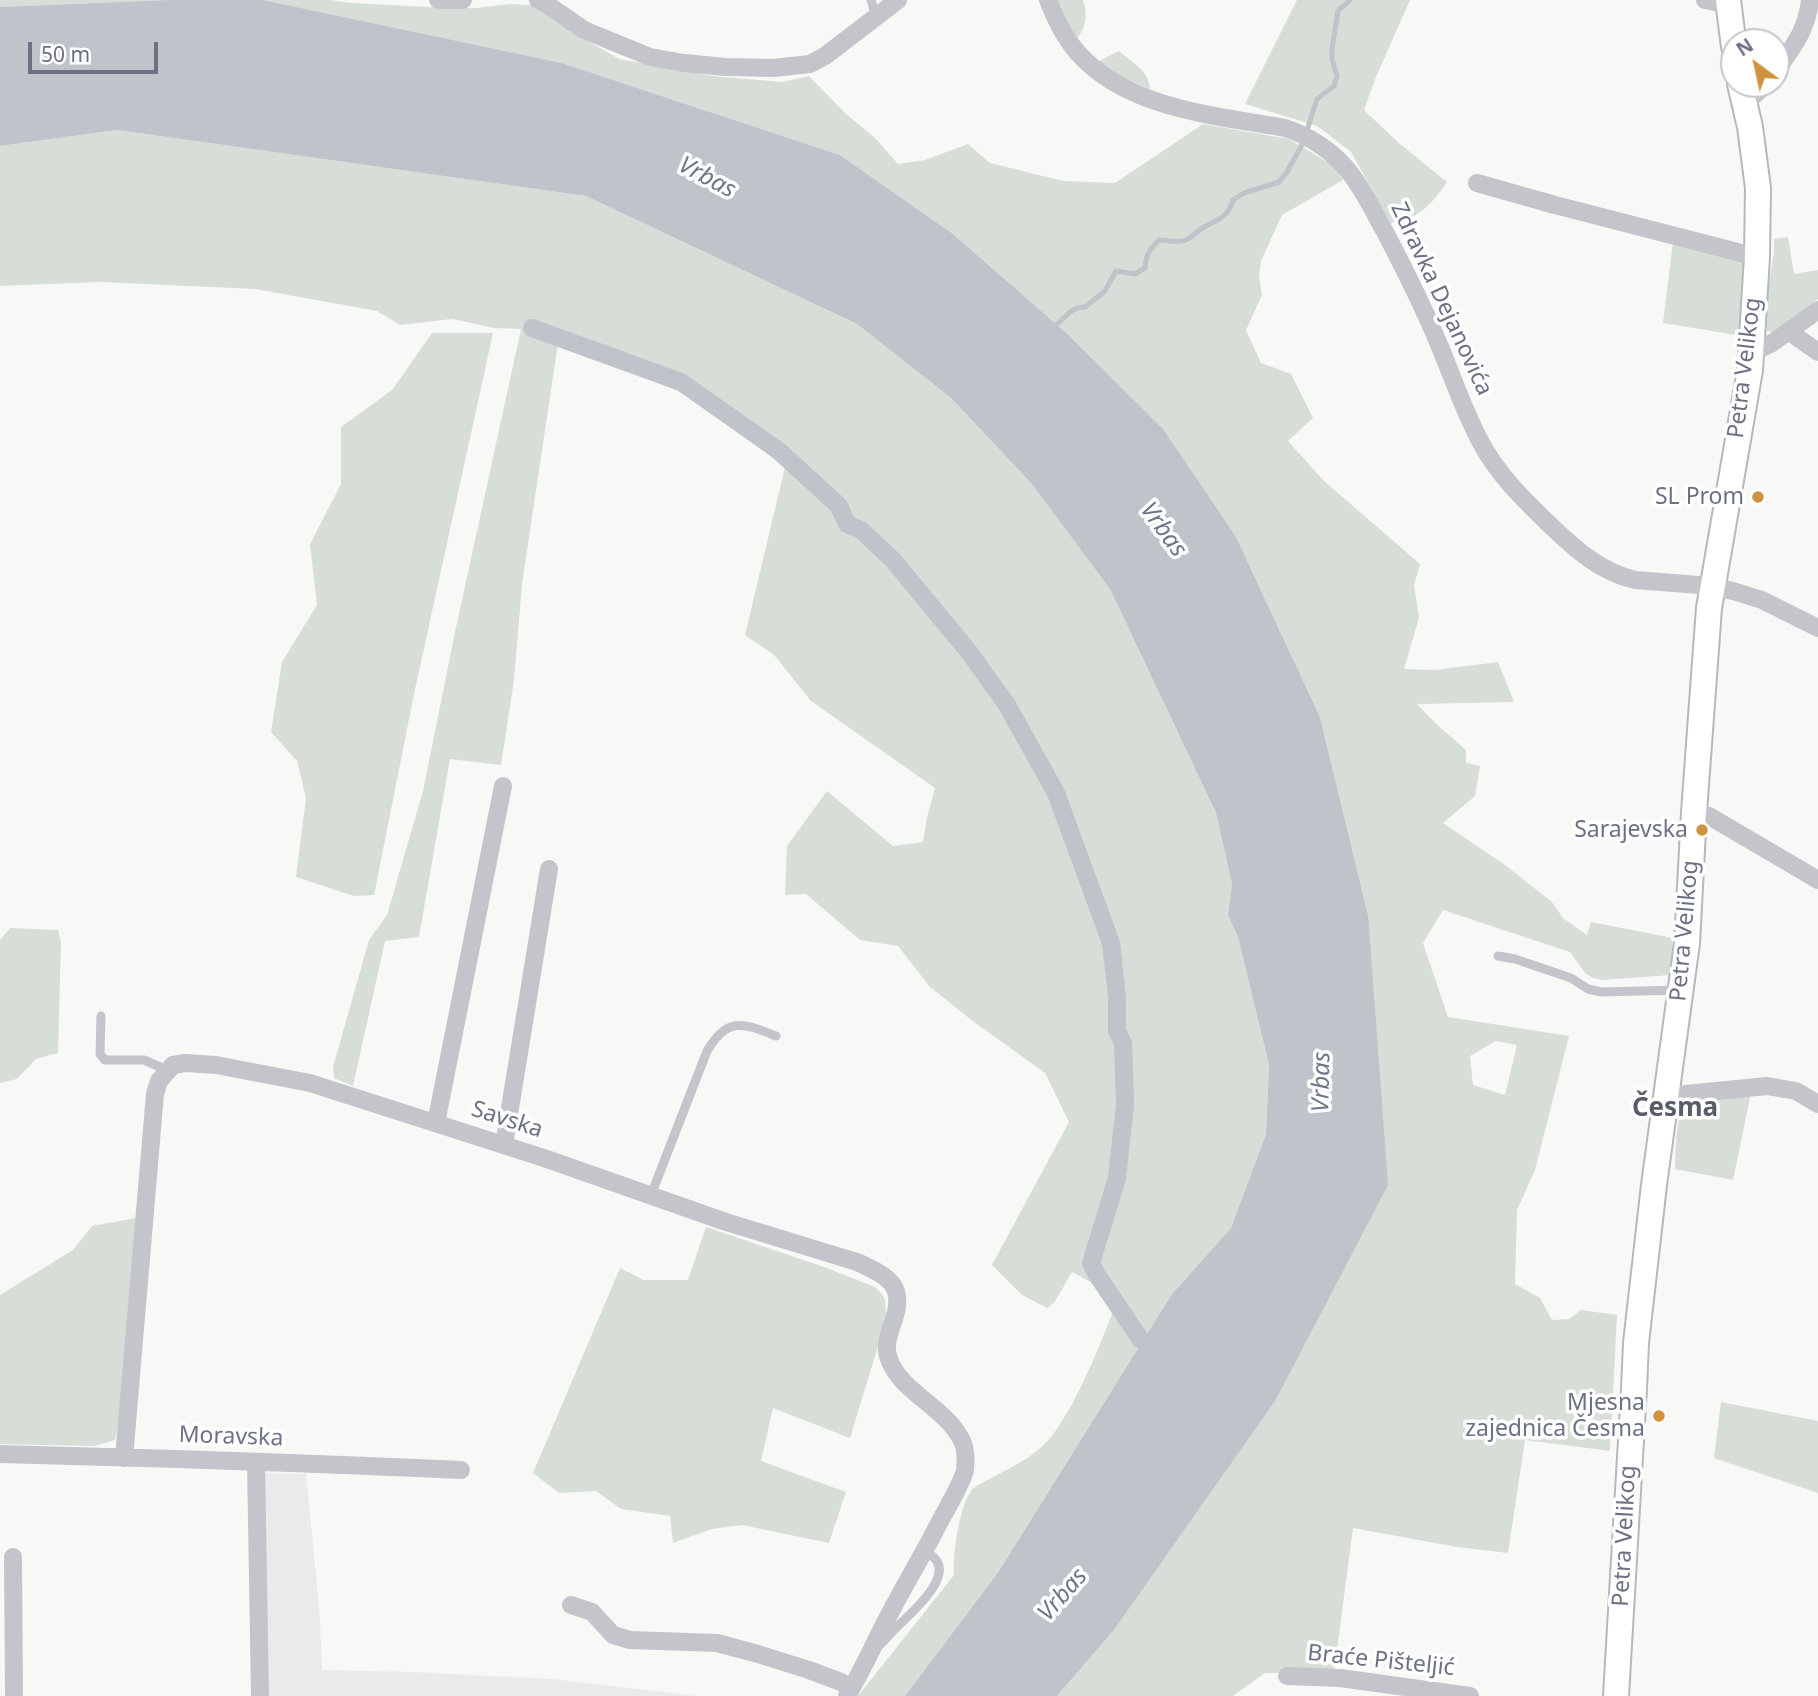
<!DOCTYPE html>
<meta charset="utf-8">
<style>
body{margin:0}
#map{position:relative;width:1818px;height:1696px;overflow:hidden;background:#f8f9f7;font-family:"Noto Sans",sans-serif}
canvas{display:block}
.north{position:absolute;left:1720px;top:28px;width:70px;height:70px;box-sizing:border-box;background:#fff;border:2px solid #c4c6ce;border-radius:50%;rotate:327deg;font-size:19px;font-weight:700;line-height:28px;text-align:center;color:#6c7184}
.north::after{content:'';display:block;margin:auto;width:24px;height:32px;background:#ce9241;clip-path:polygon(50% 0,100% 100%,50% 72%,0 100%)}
.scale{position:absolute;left:28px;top:42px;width:130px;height:32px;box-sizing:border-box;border:4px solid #6c7184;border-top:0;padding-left:9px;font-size:21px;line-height:24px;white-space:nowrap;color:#6c7184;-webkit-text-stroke:5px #fff;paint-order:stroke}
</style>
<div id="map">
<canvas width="1818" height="1696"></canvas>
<div class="north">N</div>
<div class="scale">50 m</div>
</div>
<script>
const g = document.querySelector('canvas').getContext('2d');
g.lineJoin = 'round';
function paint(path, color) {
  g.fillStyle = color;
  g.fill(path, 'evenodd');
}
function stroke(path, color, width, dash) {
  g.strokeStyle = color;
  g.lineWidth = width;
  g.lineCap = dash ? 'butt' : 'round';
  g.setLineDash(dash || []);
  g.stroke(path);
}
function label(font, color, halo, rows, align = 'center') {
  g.font = font + ' "Noto Sans",sans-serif';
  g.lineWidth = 7;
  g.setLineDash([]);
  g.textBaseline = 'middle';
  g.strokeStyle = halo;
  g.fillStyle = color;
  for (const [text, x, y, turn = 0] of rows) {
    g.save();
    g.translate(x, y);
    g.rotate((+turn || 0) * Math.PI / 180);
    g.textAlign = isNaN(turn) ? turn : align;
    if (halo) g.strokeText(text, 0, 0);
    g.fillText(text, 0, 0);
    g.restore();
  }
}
paint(new Path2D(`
 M265,1473L306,1474L320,1617L322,1670L413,1672L553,1679L697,1696H262Z`), '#e9eaea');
paint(new Path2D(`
 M0,0H167L0,7Z
 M263,0H329L351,3L451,8H476L510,4L530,5L542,9L578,35L619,59L713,76L782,82L809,76L846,114L875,138L898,164L925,160L968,144L990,163L1063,181L1115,183L1203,124L1289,139L1334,166L1343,180L1282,215L1261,261L1259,276L1262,295L1246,330L1261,363L1291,374L1313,418L1288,441L1324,481L1420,564L1414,585L1419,618L1404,669L1435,670L1498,662L1514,702L1417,704L1434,722L1466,750V763L1480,766L1475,796L1443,823L1505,865L1552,902L1563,918L1587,935L1591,922L1673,938L1670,975L1603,980L1593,978L1585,973L1570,952L1443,910L1423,943L1448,1017L1569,1036L1535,1170L1517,1210L1515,1284L1540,1298L1552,1320L1569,1319L1581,1310L1617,1315L1610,1451L1525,1440L1508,1553L1457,1547L1353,1528L1334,1673H1265L1233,1696H1057L1114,1630L1269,1409L1368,915L1320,717L1236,537L1064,331L953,234L840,155L562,63ZM1496,1041L1517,1045L1505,1095L1473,1085L1470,1056Z
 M1054,0H1083C1088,15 1086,25 1078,38L1061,16Z
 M1297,0H1410L1376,77L1364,110L1400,144L1447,182C1438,196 1417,223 1397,219L1391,224L1351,152L1317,126L1245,104Z
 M1119,51C1133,64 1148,69 1150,89L1117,75L1097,62Z
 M117,130L586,196L857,324L951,398L1031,483L1110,589L1216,813L1232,884L1228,915L1238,937L1269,1065L1266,1134L1231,1228L1172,1294L999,1571L905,1696H858L954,1575C952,1557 960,1499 974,1488C980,1483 987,1481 993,1477C1015,1466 1040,1453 1054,1433C1083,1392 1100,1343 1119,1297L1072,1272L1054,1303L1047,1308L1022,1295L992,1265L1069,1122L1045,1073L974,1022L930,987L898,946L860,940L806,894L785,895L787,846L827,791L893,846L923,842L927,817L935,788L811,701L774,655L745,635L785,467L688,395L610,362L558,343L522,584L514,680L501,765L450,759L419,937L385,941L353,1086L334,1078L333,1067L369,940L387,915L423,791L454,637L521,329L494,328L452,319L400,325L377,311L255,289L101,282L0,286V146Z
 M1788,237L1794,274L1818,270V299L1772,332L1766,331L1763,328V321L1774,252V239Z
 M1673,242L1745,262L1742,336L1663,323Z
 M432,333H493L414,694L374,895L354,896L296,877L306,798L297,761L271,732L282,662L317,605L310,544L341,484V427L392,390Z
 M10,928L58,930L61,942L58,1053L36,1059L17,1079L0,1083V940Z
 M1751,1093L1733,1180L1675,1169C1676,1153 1675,1122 1683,1109C1691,1094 1735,1095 1751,1093Z
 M136,1218L119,1423L115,1440L94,1446L0,1444V1295L73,1250L92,1226Z
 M706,1227L824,1267L875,1287L882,1294L885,1300L887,1326L879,1343L850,1438L773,1408L761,1461L846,1492L829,1543L742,1525L712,1529L673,1543L670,1516L621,1509L596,1491L559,1493L533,1473L620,1268L644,1280H688Z
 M1721,1402L1818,1421V1493L1714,1458Z`), '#d7ddd7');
paint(new Path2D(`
 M167,0H263L562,63L840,155L953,234L1064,331L1163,429L1236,537L1320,717L1368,915L1388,1185L1275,1401L1114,1630L1057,1696H905L999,1571L1172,1294L1231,1228L1266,1134L1269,1065L1238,937L1228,915L1232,884L1216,813L1110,589L1031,483L951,398L857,324L586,196L117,130L0,146V7Z`), '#bfc3ca');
stroke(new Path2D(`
 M1053,328L1070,312L1077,308L1085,307L1105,291L1116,271L1135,274L1145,268C1146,254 1150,249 1159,240C1166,240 1176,243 1182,241C1190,240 1195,233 1201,229C1215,220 1228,219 1233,200L1244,193L1279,182L1287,172L1303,143L1317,99L1334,86L1337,76L1332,59V49L1338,11L1350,0`), '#bfc3ca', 5);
stroke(new Path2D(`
 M532,328L681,382L779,451L839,506L847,524L861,530L893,560L969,652L1007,705L1056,793L1111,943L1117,997V1031L1123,1043L1125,1104L1117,1178L1091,1263L1097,1275L1141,1340`), '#bfc3ca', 18);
const secondary = new Path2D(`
 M1728,0L1734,47
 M1616,1696L1634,1389L1636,1343L1654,1185L1687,943L1694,812L1709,608L1750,370L1757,257L1758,188L1750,127L1740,84`);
stroke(secondary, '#b6b8be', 28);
stroke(new Path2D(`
 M871,0L876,17
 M1498,956L1515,959L1571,978L1588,989L1601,992L1679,990
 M101,1016L100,1054L105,1060H144L167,1070
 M651,1195L707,1051C728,1016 743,1023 776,1036
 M879,1646C885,1640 891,1633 898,1626C911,1613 958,1574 931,1555L923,1558`), '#c3c5ca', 9);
stroke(new Path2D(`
 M438,0H463
 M538,0L548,5L584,30L650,57L684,63L726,67L773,68L810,64L825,56L898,0
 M1048,0C1055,18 1064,37 1077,52C1127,109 1214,115 1285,128C1310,136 1334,152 1350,173C1364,191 1374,212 1385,232C1405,270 1424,308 1440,347C1453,378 1464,411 1480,441C1497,474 1524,500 1551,526C1576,550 1601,572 1635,580L1712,586L1733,591L1762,600L1818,628
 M1705,0L1729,5
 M1776,71C1793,47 1807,30 1810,0
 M1745,104L1766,84
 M1477,183L1555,205L1757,257
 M1788,331L1818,352
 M1751,353L1772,343L1818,310
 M1694,812L1709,816L1818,880
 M1666,1096L1767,1086L1796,1091L1818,1104
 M436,1123L503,786
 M504,1145L549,869
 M0,1454C154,1458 307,1463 461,1470
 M124,1458L155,1094L159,1081L173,1065L185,1063L216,1065L310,1083L544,1158L726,1222L857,1262C890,1277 907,1286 892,1325C889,1335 885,1345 888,1356C898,1391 944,1406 961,1439C966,1447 966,1460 965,1470C962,1484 944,1513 937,1527C916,1568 891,1607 872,1649C864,1665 856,1681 847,1696
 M256,1463L260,1696
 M13,1557L14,1696
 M571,1605L592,1612L613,1635L630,1640L717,1643L758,1654L809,1670L841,1682L851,1689
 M1287,1676L1340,1678L1470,1696`), '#c3c5ca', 18);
stroke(secondary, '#fff', 24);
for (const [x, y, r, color] of [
 [1758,497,7,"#ce9241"],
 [1702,830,7,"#ce9241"],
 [1659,1416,7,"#ce9241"]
]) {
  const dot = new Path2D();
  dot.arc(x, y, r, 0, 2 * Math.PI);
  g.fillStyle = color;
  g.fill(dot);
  stroke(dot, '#fff', 2.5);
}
label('23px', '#6c7184', '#fff', [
 ["Zdravka Dejanovića",1441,299,65],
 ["Petra Velikog",1745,368,-83],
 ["Petra Velikog",1685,931,-85],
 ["Savska",507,1120,18],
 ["Moravska",231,1437,2],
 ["Petra Velikog",1625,1536,-87],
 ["Braće Pišteljić",1381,1661,6]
]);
label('23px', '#6c7184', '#fff', [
 ["SL Prom",1744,497],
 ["Sarajevska",1688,830],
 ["Mjesna",1645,1403],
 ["zajednica Česma",1645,1429]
], 'right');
label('italic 24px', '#6d7786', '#fff', [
 ["Vrbas",707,178,28],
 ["Vrbas",1163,530,54],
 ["Vrbas",1322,1082,-89],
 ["Vrbas",1063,1595,-49]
]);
label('bold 26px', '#595d6a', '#fff', [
 ["Česma",1675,1109]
]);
</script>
